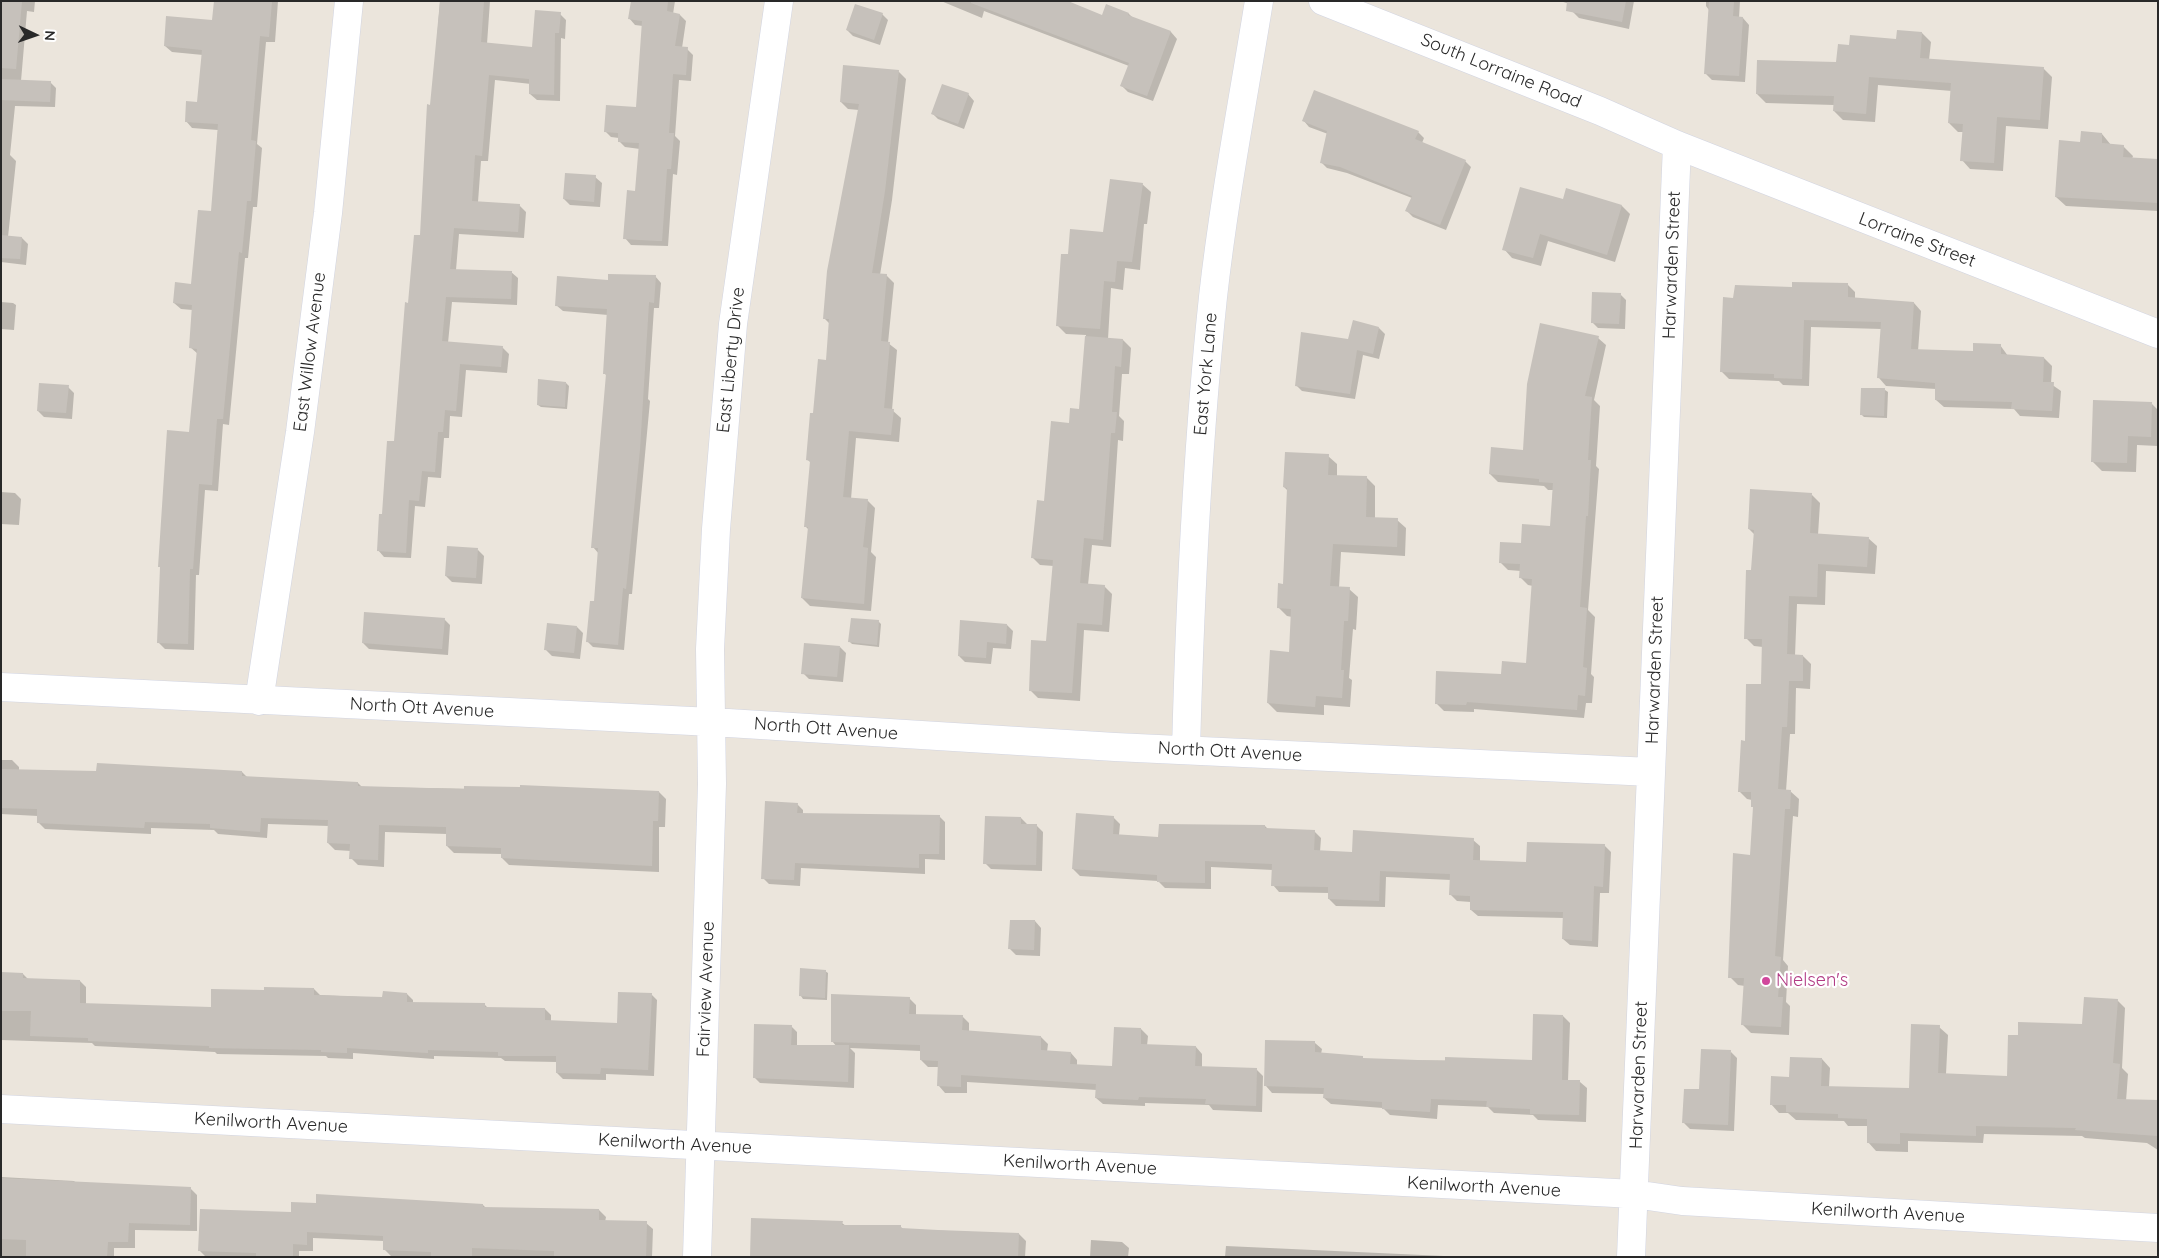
<!DOCTYPE html>
<style>
body{margin:0}
#map{position:relative;width:2159px;height:1258px;overflow:hidden;background:#ebe5dc;font-family:Quicksand,sans-serif}
canvas{display:block}
.frame{position:absolute;inset:0;border:2px solid #292929;pointer-events:none}
.north{position:absolute;left:10px;top:10px;width:50px;height:50px;-webkit-text-stroke:4px #fff;paint-order:stroke;rotate:93deg;font-size:14px;font-weight:700;line-height:20px;text-align:center;color:#292929}
.north::after{content:'';display:block;margin:auto;width:18px;height:22px;background:#292929;clip-path:polygon(50% 0,100% 100%,50% 72%,0 100%)}
</style>
<div id="map">
<canvas width="2159" height="1258"></canvas>
<div class="frame"></div>
<div class="north">N</div>
</div>
<script>
const g = document.querySelector('canvas').getContext('2d');
g.lineJoin = 'round';
function paint(path, color) {
  g.fillStyle = color;
  g.fill(path, 'evenodd');
}
function stroke(path, color, width, dash) {
  g.strokeStyle = color;
  g.lineWidth = width;
  g.lineCap = dash ? 'butt' : 'round';
  g.setLineDash(dash || []);
  g.stroke(path);
}
function label(font, color, halo, rows, align = 'center') {
  g.font = font + ' Quicksand,sans-serif';
  g.lineWidth = 4.5;
  g.setLineDash([]);
  g.textBaseline = 'middle';
  g.strokeStyle = halo;
  g.fillStyle = color;
  for (const [text, x, y, turn = 0] of rows) {
    g.save();
    g.translate(x, y);
    g.rotate((+turn || 0) * Math.PI / 180);
    g.textAlign = isNaN(turn) ? turn : align;
    if (halo) g.strokeText(text, 0, 0);
    g.fillText(text, 0, 0);
    g.restore();
  }
}
paint(new Path2D(`
 M1,1H35L34,12L27,11L21,81L50,82L56,88L55,107L15,106L10,155L16,161L8,237L22,238L28,244L26,265L1,262Z
 M215,1H278L275,42H266L257,144L262,148L257,207H253L248,258H245L229,425L223,424L218,491L205,490L199,575H196L194,650L165,649L158,642L161,568L159,566L190,433L198,354L190,347L193,310L181,309L174,303L193,285L212,213L218,130L192,128L186,121L199,103L203,55L172,52L165,46L214,22Z
 M440,1H490L487,44L533,48L560,14L566,20L565,39L561,38L560,101L537,100L530,94L531,84L495,80L488,161H481L478,202L519,205L526,212L524,238L459,234L456,270L511,272L518,278L517,305L452,302L448,343L502,347L509,354L507,373L466,370L462,417L450,416L449,438H444L441,478L428,477L425,507L415,506L411,558L384,557L378,550L396,443L409,304L421,237Z
 M632,1H675L673,14L680,15L686,21L682,48L687,49L693,55L691,81L679,80L675,136L680,141L677,175L673,174L668,246L631,245L625,238L637,192L640,149L625,147L619,141V138L611,137L605,131L637,109L643,26L635,25L629,18Z
 M941,1H1066L1103,17L1107,5L1129,14L1133,18L1171,32L1177,39L1153,101L1128,92L1122,86L1129,66L984,11L982,18Z
 M1560,1H1634L1629,29L1579,18L1572,11L1573,5Z
 M1706,1H1740L1739,18H1743L1749,25L1745,82L1712,80L1706,74L1709,10L1706,6Z
 M882,14L888,20L880,45L853,36L847,30Z
 M1922,33L1931,42L1929,60L2043,68L2052,77L2048,129L2006,126L2003,171L1970,169L1962,160L1964,132H1958L1949,123L1952,91L1878,85L1875,122L1843,120L1834,111V105L1766,103L1757,94L1838,64L1850,46L1897,40Z
 M898,71L906,79L892,200L880,275H886L894,283L888,343L897,350L892,410L901,418L899,442L856,438L851,499L867,500L875,508L871,552L876,557L871,611L810,606L802,598L809,530L805,526L811,463L808,460L814,414L827,362L830,324L824,318L859,110L848,109L841,102Z
 M968,94L974,101L964,129L938,119L932,113Z
 M1304,121L1418,132L1424,138L1422,143L1465,161L1471,167L1446,230L1413,217L1407,211L1412,198L1347,173L1327,168L1321,162L1328,134L1309,127Z
 M2102,134L2111,145L2123,146L2133,156L2132,159L2158,161V211L2066,206L2056,197L2081,143Z
 M595,177L602,183L600,207L570,205L564,199Z
 M1142,184L1151,192L1147,224H1144L1140,270L1125,268L1123,290L1111,288L1108,339L1123,340L1131,348L1129,374H1122L1119,416L1124,421L1123,441L1118,440L1111,547L1092,545L1088,585L1104,586L1112,594L1109,632L1084,630L1080,701L1038,698L1030,690L1048,642L1054,566L1040,565L1032,557L1045,502L1070,424L1080,410L1086,335L1066,334L1058,326L1069,256L1104,233Z
 M1567,189L1622,206L1630,214L1615,262L1548,241L1541,266L1512,258L1504,249L1564,200Z
 M655,276L661,283L659,308H654L648,399L650,401L632,594H629L624,650L593,647L587,641L595,603L599,554L593,547L607,376L604,373L608,315L563,311L556,305L609,281Z
 M1848,285L1855,292V299L1914,303L1921,311L1918,351L1974,352L2000,345L2008,356L2044,358L2052,366L2051,384L2061,391L2059,418L2020,416L2014,409L1944,407L1936,400V389L1886,386L1879,378L1882,329L1811,327L1809,386L1783,385L1779,381L1729,379L1721,371L1734,299L1793,288Z
 M1620,294L1626,300L1625,329L1598,328L1592,322Z
 M1,302L13,303L16,305L14,330L1,329Z
 M1379,328L1385,334L1379,359L1363,355L1355,399L1302,391L1296,385L1349,341Z
 M1598,338L1606,345L1594,400L1600,406L1596,466L1599,469L1588,610L1595,617L1591,674L1594,677L1592,703H1586L1584,718L1474,709V712L1444,711L1436,703L1527,664L1533,586L1528,585L1520,577L1521,571L1508,570L1500,562L1522,544L1551,528L1553,490H1548L1544,486L1498,482L1490,474L1524,451Z
 M566,383L569,386L567,409L541,407L538,405Z
 M68,387L74,393L72,419L44,417L38,411Z
 M1885,390L1888,392L1887,418L1864,417L1861,414Z
 M2152,404L2158,410V446L2137,445L2136,472L2102,471L2092,461Z
 M1328,456L1337,464V476L1366,477L1375,486V519L1397,520L1406,528L1405,556L1341,552L1339,588L1349,589L1358,597L1356,630L1353,629L1349,678L1352,680L1350,707L1324,705V715L1277,712L1268,703L1290,653L1292,617L1287,616L1278,607L1284,585L1288,491L1284,487Z
 M1,492L15,493L21,499L19,525L1,524Z
 M1812,495L1820,503L1818,535L1868,538L1877,546L1875,574L1826,571L1825,605L1797,604L1795,656H1803L1811,664L1810,689L1796,688L1795,734H1790L1786,791H1790L1799,799L1798,817L1793,816L1783,960L1788,966L1786,1002L1790,1006L1789,1035L1751,1033L1743,1025L1745,986L1738,985L1730,977L1751,856L1754,808L1752,800L1747,799L1739,791L1746,742L1762,686L1763,647L1754,646L1746,638L1755,535L1749,529Z
 M478,550L484,556L482,584L452,582L446,576Z
 M444,619L450,625L448,655L369,649L363,643Z
 M878,621L881,624L879,647L852,644L850,642Z
 M1007,625L1013,631L1011,649L993,648L991,664L965,662L959,656Z
 M577,627L583,633L580,659L552,656L546,650Z
 M840,647L846,653L843,682L809,679L803,673Z
 M1,760H12L19,767V771L242,772L247,777L358,783L362,787L659,792L666,799L665,827H659V872L509,865L502,858V854L454,853L447,846V834L385,832L384,867L358,865L351,858V851L335,850L328,843L329,826L268,824L267,838L218,834L214,830L151,828V834L45,829L38,822V816L1,814Z
 M797,804L803,810V814L939,816L945,822V860L925,859V874L801,868L800,886L769,884L763,878Z
 M1113,817L1120,824L1119,835L1160,838L1265,826L1268,829L1314,831L1321,838L1320,852L1354,853L1473,840L1480,846V861L1527,863L1604,845L1611,852L1609,893H1600L1598,947L1570,945L1563,939L1564,918L1478,916L1471,910V902L1457,901L1450,894L1451,880L1386,877L1385,907L1336,906L1329,899V893L1279,892L1273,885V870L1211,867V889L1165,888L1158,881L1080,876L1073,869Z
 M1021,818L1028,825L1037,826L1043,832L1042,871L991,869L985,863Z
 M1035,921L1041,928L1040,956L1016,955L1010,949Z
 M825,971L828,973L827,1000L803,999L801,996Z
 M1,973L23,974L28,979L80,981L86,987V1005L212,1009L265,991L314,989L320,995L383,998L407,994L413,1000V1003L484,1004L488,1008L545,1009L551,1015V1022L618,1024L651,994L657,1000L654,1076L606,1074V1080L563,1079L557,1073V1062L505,1061L501,1058L434,1056V1059L353,1053V1059L328,1058L326,1056L217,1054L215,1052L95,1046L92,1043L1,1040Z
 M909,998L916,1005V1015L962,1016L969,1023V1032L1041,1037L1048,1044L1047,1052L1071,1053L1077,1060V1065L1113,1067L1141,1029L1148,1036L1147,1046L1196,1047L1202,1054V1068L1257,1070L1263,1076L1262,1112L1213,1110L1209,1105L1145,1103V1106L1103,1104L1096,1098L1097,1090L967,1082V1093H945L939,1086V1067H928L921,1060V1051L850,1048L855,1053L854,1088L760,1083L754,1077L791,1026L797,1032V1046L837,1047L832,1041Z
 M2117,1000L2125,1008L2122,1068L2128,1074L2126,1101L2158,1102V1150L2147,1143L2085,1138L2082,1136L1984,1134L1983,1143L1908,1141V1152L1876,1151L1868,1142V1126H1848L1844,1121L1796,1120L1788,1113H1779L1771,1104L1790,1078L1822,1059L1830,1068L1829,1087L1910,1090L1939,1027L1948,1035L1946,1074L2008,1077L2020,1036L2084,1025Z
 M1563,1016L1570,1023L1568,1081L1580,1082L1587,1088L1586,1122L1538,1120L1533,1115L1494,1113L1488,1107L1438,1105L1437,1119L1390,1115L1383,1108L1331,1104L1324,1098V1094L1272,1093L1266,1086L1315,1043L1322,1049L1321,1054L1362,1057L1365,1060L1534,1061Z
 M1731,1052L1737,1058L1734,1131L1690,1129L1684,1123L1700,1091Z
 M1,1177L74,1181L77,1184L190,1188L197,1195V1231L135,1230V1248H114V1257H1Z
 M483,1205L487,1209L599,1210L606,1217L605,1222L646,1223L653,1229L652,1257L391,1256L384,1249V1241L313,1238V1251H299V1257H206L199,1250L292,1213Z
 M842,1223L846,1226L901,1227L903,1229L1019,1234L1026,1241L1025,1257H751Z
 M1091,1240L1122,1242L1129,1248L1128,1257H1090Z
 M1226,1246L1466,1257H1225Z`), '#0003');
paint(new Path2D(`
 M1,1H22L16,69L1,68Z
 M214,1H272L269,37L260,36L251,140L256,141L251,201H247L242,253L239,252L223,419H217L212,485L199,484L193,569H190L188,644L157,643L160,567H158L167,430L189,432L197,349L189,348L192,305L173,303L175,282L191,284L198,210L211,211L218,124L185,122L186,101L197,102L202,50L164,46L166,16L212,20Z
 M440,1H484L481,42L532,47L535,10L561,12L559,33H555L554,95L529,94V79L489,75L482,156L475,155L472,201L520,204L518,232L454,228L450,269L512,271L511,299L446,297L442,341L503,346L501,367L460,364L456,411L445,410L443,432H438L435,472L422,471L419,501L409,500L406,553L377,551L379,514H382L387,441H394L405,302L408,303L414,235H420L427,104L430,105Z
 M631,1H668L667,11L680,14L675,46L688,47L686,75L673,74L669,133H674L671,169H667L662,241H658L623,239L627,190L635,191L639,143L618,142V133L604,132L606,105L636,107L642,21L628,19Z
 M971,1H1068L1102,15L1106,4L1129,13L1128,15L1171,31L1147,96L1120,86L1129,63L971,3Z
 M1567,1H1626L1622,22L1566,11Z
 M1709,1H1734L1733,16L1743,17L1739,76L1704,74Z
 M855,4L883,13L874,40L846,30Z
 M1897,30L1922,32L1920,58L2044,67L2040,120L1997,117L1994,163L1960,161L1963,124L1948,123L1951,83L1869,77L1866,114L1833,111L1834,96L1756,94L1757,60L1836,62L1838,44L1849,45L1850,35L1896,39Z
 M843,65L899,70L885,191L872,273L887,274L881,341L890,342L884,408L894,409L891,435L849,431L843,497L868,499L863,547L868,548L864,604L801,598L808,527H804L810,461L806,460L810,413H813L818,359L826,360L829,319H823L827,271L859,104L840,102Z
 M1,79L51,81L50,102L1,100Z
 M942,84L969,93L958,124L931,114Z
 M1314,90L1419,131L1415,139L1466,160L1440,225L1405,211L1412,196L1340,167L1320,163L1327,131L1302,121Z
 M2081,131L2102,133V143L2124,145L2123,157L2158,159V203L2055,197L2059,140L2080,142Z
 M565,173L596,175L594,202L563,199Z
 M1110,179L1143,183L1132,262L1117,261L1115,282L1104,281L1100,329L1056,326L1061,254H1068L1070,229L1103,232Z
 M1520,187L1563,199L1566,188L1622,205L1607,255L1540,234L1533,258L1502,250Z
 M1,235L22,237L20,259L1,258Z
 M608,274L656,275L654,303L649,302L640,449L626,589L623,588L618,645L586,642L590,601H594L598,548H591L606,374H603L607,309L555,306L557,276L608,280Z
 M1792,282L1848,283V297L1914,302L1911,349L1973,351V343L2001,344V354L2044,357L2043,382H2054L2052,411L2011,409L2012,402L1935,400V383L1877,378L1881,322L1804,320L1802,379L1774,378V374L1720,372L1723,297L1733,298L1735,285L1792,287Z
 M1592,292L1621,293L1619,324L1591,323Z
 M1353,320L1379,327L1373,354L1357,350L1350,394L1295,386L1301,332L1348,339Z
 M1540,323L1599,336L1585,396L1592,397L1588,460H1591L1588,516H1586L1580,607L1587,608L1583,667L1587,668L1585,696L1578,695L1577,710L1467,702L1466,705L1435,704L1436,671L1501,674L1502,661L1526,663L1532,579L1519,578L1520,564L1499,563L1500,542L1521,543L1522,524L1550,526L1553,483L1539,482V479L1489,474L1491,447L1523,450L1527,384Z
 M1085,336L1123,339L1121,367L1115,366L1112,412H1117L1115,433H1111L1103,540L1084,538L1080,583L1105,585L1102,625L1077,623L1072,693L1029,691L1031,640L1046,641L1053,560L1031,558L1037,500L1044,501L1051,421L1069,423L1070,408L1079,409Z
 M538,379L566,382L565,407L537,405Z
 M39,383L69,385L66,413L37,411Z
 M1861,388H1885L1884,416L1860,415Z
 M2093,400L2152,402L2151,437L2128,436L2127,463L2091,462Z
 M1285,452L1329,454L1328,475L1367,476L1366,517L1398,518L1397,547L1333,544L1330,586L1350,587L1348,621H1344L1341,670H1344L1342,698L1316,696L1315,707L1267,703L1270,650L1289,652L1291,609L1277,608L1278,583L1283,584L1287,488L1283,487Z
 M1750,489L1812,493L1810,533L1869,537L1867,567L1818,564L1817,597L1789,596L1787,654L1803,655V681H1789L1787,727H1782L1778,789L1791,790L1790,809H1785L1775,956L1781,957L1778,997H1783L1781,1027L1741,1025L1744,978H1728L1733,853L1750,855L1753,807H1751V792H1738L1741,740L1745,741L1746,684H1761L1762,639H1744L1746,570H1751L1754,530L1748,529Z
 M447,546L478,548L476,578L445,576Z
 M364,612L445,618L442,649L362,643Z
 M851,618L879,620L877,645L848,642Z
 M960,620L1007,624L1006,644L987,642L986,658L958,656Z
 M547,623L577,626L574,653L544,650Z
 M804,643L840,646L837,677L801,674Z
 M97,763L242,771V776L358,782V786L464,789V786L520,787V785L659,791L658,821H653L652,866L501,858V848L446,846V827L379,825L378,860L349,859L350,844L327,843L328,820L261,818L260,832L210,828V824L145,822L144,828L37,823V809L1,808V769L96,771Z
 M765,801L798,803L797,813L940,815L939,854H919V868L795,863L794,880L761,879Z
 M1076,813L1114,816L1113,834L1158,837L1159,824L1265,825V828L1315,830L1314,850L1352,852L1353,830L1474,838L1473,860L1526,862L1527,842L1605,844L1603,887L1594,886L1592,941L1562,939L1563,912L1470,910V896L1449,895L1450,874L1380,871L1379,901L1328,899V887L1271,886L1272,864L1205,861V883L1157,882V875L1072,869Z
 M985,816L1021,817V824H1037L1036,865L983,864Z
 M1010,920H1035L1034,950L1008,949Z
 M800,968L826,970L825,998L799,996Z
 M1,972L23,973V978L80,980V1003L211,1007V989L264,990V987L314,988V995L382,997L383,991L407,993V1002L485,1003V1007L545,1008V1020L617,1023L618,992L652,993L648,1070L601,1068L600,1074L556,1073V1056H498V1052L428,1050V1053L347,1048V1053L321,1052V1050L209,1048V1046L88,1041V1038L30,1036L31,1011H1Z
 M831,994L910,997L909,1014L963,1015L962,1030L1041,1036V1050L1071,1052L1070,1064L1112,1066L1114,1027L1141,1028V1044L1196,1046L1195,1066L1257,1068L1256,1106L1205,1104L1206,1099L1139,1097L1138,1100L1095,1098L1096,1084L961,1075V1087L937,1086L938,1061L920,1060V1045L831,1042Z
 M2084,997L2118,999L2113,1063L2120,1064L2117,1099L2158,1100V1136L2075,1130L2076,1128L1976,1126V1136L1900,1133V1144L1867,1143V1119L1838,1118V1114L1786,1112V1105H1770L1771,1076L1789,1077L1790,1057L1822,1058L1821,1086L1909,1088L1911,1024L1940,1025L1938,1073L2007,1076L2008,1035H2018V1022L2082,1024Z
 M1533,1014L1563,1015L1562,1080H1580L1579,1115L1530,1114V1109L1486,1107L1487,1101L1431,1099L1430,1112L1382,1109V1102L1323,1098L1324,1088L1264,1086L1265,1040L1315,1041V1052L1363,1056V1058L1445,1061V1057L1532,1060Z
 M754,1024L792,1025L791,1045H849L848,1082L753,1078Z
 M1701,1049L1731,1050L1728,1125L1682,1123L1684,1089H1699Z
 M1,1178L191,1187L190,1225L129,1223L128,1242H108L107,1257H26V1240L1,1239Z
 M316,1194L483,1204V1207L599,1209V1220L647,1221L646,1257H554V1251L472,1248V1257H431V1252L383,1250V1236L307,1232V1245L293,1244V1257H256V1253L198,1251L200,1209L291,1212V1202L316,1203Z
 M751,1218L843,1221L842,1225H901V1228L938,1230L1019,1233L1018,1257H750Z`), '#c6c1bb');
const minor = new Path2D(`
 M1323,1L1600,111L1677,145L2158,334
 M1,687L712,722L1115,747L1651,772
 M259,701L300,432L328,213L349,1
 M1186,750C1190,598 1197,448 1213,297C1224,198 1243,100 1259,1
 M1,1109L1634,1194L1682,1201L2158,1228
 M697,1257L712,784L710,649L716,529L733,324L779,1
 M1631,1257L1677,145`);
stroke(minor, '#d1d4e1', 29);
stroke(minor, '#fff', 28);
for (const [x, y, r, color] of [
 [1766,981,5,"#d1479c"]
]) {
  const dot = new Path2D();
  dot.arc(x, y, r, 0, 2 * Math.PI);
  g.fillStyle = color;
  g.fill(dot);
  stroke(dot, '#fff', 2);
}
label('18px', '#292929', '#fff', [
 ["South Lorraine Road",1501,71,22],
 ["Lorraine Street",1917,240,21],
 ["Harwarden Street",1672,265,-88],
 ["East Willow Avenue",310,352,-83],
 ["East Liberty Drive",731,360,-84],
 ["East York Lane",1206,374,-85],
 ["Harwarden Street",1655,670,-88],
 ["North Ott Avenue",422,708,3],
 ["North Ott Avenue",826,729,4],
 ["North Ott Avenue",1230,752,3],
 ["Fairview Avenue",706,989,-88],
 ["Harwarden Street",1639,1075,-88],
 ["Kenilworth Avenue",271,1123,3],
 ["Kenilworth Avenue",675,1144,3],
 ["Kenilworth Avenue",1080,1165,3],
 ["Kenilworth Avenue",1484,1187,3],
 ["Kenilworth Avenue",1888,1213,3]
]);
label('18px', '#b23c85', '#fff', [
 ["Nielsen's",1776,981]
], 'left');
</script>
